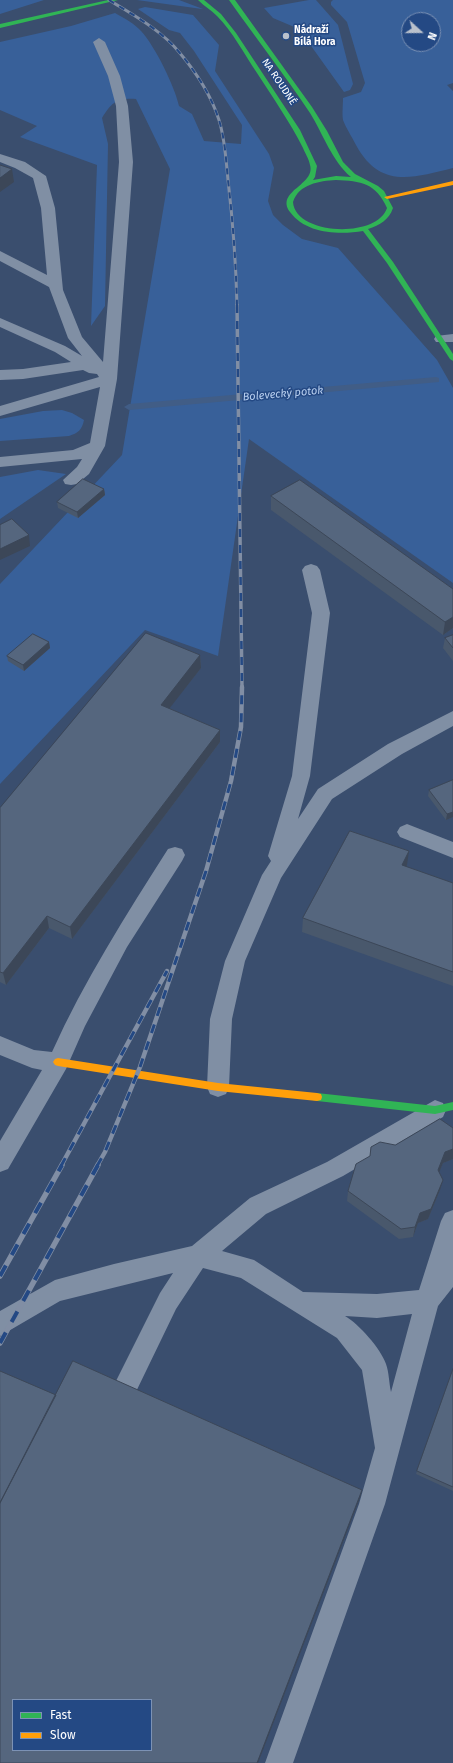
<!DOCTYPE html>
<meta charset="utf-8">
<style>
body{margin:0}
#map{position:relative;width:453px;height:1763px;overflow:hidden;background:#3a4e6e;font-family:"Fira Sans",sans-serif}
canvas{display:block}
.legend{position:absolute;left:12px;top:1699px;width:140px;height:52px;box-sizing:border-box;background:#244984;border:1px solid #7c92b5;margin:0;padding:5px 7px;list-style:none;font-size:12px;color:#fff}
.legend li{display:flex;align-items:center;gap:8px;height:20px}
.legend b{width:20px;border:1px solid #7c92b5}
.north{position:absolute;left:401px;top:12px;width:40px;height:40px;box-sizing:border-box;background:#244984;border:1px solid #7c92b5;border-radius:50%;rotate:111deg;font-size:11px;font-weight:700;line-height:16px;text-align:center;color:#fff}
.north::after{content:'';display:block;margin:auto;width:14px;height:18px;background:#bac1cc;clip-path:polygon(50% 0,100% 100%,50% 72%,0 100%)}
</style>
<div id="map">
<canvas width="453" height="1763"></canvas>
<ul class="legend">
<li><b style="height:5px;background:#30b455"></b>Fast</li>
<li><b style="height:5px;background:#ff9f0a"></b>Slow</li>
</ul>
<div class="north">N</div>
</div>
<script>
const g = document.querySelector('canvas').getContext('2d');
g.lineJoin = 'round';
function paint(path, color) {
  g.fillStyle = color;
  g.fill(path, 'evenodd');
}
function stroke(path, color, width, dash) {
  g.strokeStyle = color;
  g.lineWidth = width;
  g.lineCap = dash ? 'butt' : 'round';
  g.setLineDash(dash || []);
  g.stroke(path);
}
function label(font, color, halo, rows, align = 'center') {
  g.font = font + ' "Fira Sans",sans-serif';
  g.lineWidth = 3;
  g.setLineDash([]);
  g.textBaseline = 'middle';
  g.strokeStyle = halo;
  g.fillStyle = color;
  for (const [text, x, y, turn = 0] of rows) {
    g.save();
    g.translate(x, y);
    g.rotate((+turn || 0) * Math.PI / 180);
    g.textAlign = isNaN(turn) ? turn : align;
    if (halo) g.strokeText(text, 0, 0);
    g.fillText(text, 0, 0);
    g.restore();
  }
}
paint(new Path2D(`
 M0,0H44L0,14Z
 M137,0H179L203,9H202Z
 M309,0H316L338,25L353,84L350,90L344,92L299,29L273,18L264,8Z
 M333,0H453V83L447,85L453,91V168C412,178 380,189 356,145C352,137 346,128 343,120C342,114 343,105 343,98L361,92L365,83L347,22L331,5V2ZM409,20H433V44H409Z
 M145,7L193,15L219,45L215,71L269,154L274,168L268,201L273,215L283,225L302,239L338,248L437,360L453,388V583L249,439L218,656L145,630L0,784V584L122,455L170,169L136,99C117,98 112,102 102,118L108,144L105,306L91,326L97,165L20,137L37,126L0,110V42L71,26L115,13C124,18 135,24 141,31C155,46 175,87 179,106L192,114L204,141L241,144L242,125L194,51L180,33L169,30L138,9Z
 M62,410L72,413L84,420C82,430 78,433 69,436L0,441V419L43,411Z
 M38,470L66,474L0,519V477Z`), '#386099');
paint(new Path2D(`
 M436,377L439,378V382L129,410L124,407L129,404Z`), '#415d86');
paint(new Path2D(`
 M99,38L105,42L120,76L128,106L133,162L117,379L105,446L89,474L77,484L71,485L65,484L63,480L77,467L82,459L0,467V457L73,450L90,443L100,387L0,416V406L99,377L97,374L89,373L83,370L23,379L0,380V370L23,369L71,362L55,352L0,327V318L65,346L82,356L68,338L49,287L0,261V251L47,275L41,208L33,178L15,168L0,162V154L25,162L46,176L55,208L63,290L82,337L103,362L119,162L116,106L108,76L93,42Z
 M453,334V342H436L434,339L436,336Z
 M311,564L317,566L320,570L330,613L310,776L298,819L318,789L388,744L453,711V726L402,754L332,799L281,878L245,961L232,1019L229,1087L226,1094L218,1097L210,1094L207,1087L210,1019L225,961L262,875L271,861L268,856L292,776L312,613L302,570L305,566Z
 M407,824L453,842V858L400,837L397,832L400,827Z
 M175,847L182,849L185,855L182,861L127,947L85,1026L66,1069L8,1169L0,1172V1141L42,1070L32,1068L0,1055V1036L34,1050L52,1052C84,981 126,915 168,849Z
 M435,1100L443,1103L446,1110L443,1117L343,1176L266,1214L222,1251L254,1260L303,1292L377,1294L419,1290L441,1221L445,1213L453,1210V1287L438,1306L385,1504L293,1763H265L359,1504L375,1448L362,1370L337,1338L241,1278L203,1268L176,1309L132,1400L123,1403L114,1400L111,1391L160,1293L173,1273L60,1301L0,1336V1311L55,1280L114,1264L192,1246L250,1198L327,1162ZM412,1314L391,1392C389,1383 389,1372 386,1364C381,1349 359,1324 345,1316L377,1318Z`), '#808fa4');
paint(new Path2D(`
 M108,0H118L0,28V24Z
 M198,0H204L221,14L236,33L300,130L317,166L315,177L313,180L336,176L351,177C332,161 323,134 310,113C284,74 256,38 229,0H235L312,107L327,131L343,162L355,174L378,186L384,191L393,208C389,220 380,225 368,229L393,262L453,354V361L450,359L387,263L363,231C340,235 306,234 290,212C275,191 316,185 310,165C309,159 305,153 303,148C290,122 273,98 257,73C244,54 233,32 217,16C211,10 204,6 198,0ZM336,180C361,181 376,183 387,208C377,239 295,235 293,202C299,184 319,181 336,180Z
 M317,1093L435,1106L453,1102V1110L435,1114L317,1101L313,1100L312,1097L313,1094Z`), '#30b455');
paint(new Path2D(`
 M453,181V185L387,199L384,197Z
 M58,1058L218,1083L317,1093L321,1094L322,1097L321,1100L317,1101L218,1091L58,1066L55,1065L53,1062L55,1059Z`), '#ff9f0a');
const railFar3 = new Path2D(`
 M109,0C133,15 161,30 179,52C196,72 211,95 219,120C225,139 226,160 228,180C233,223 236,262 237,306`);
const railFar2 = new Path2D(`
 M237,305L242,688`);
const railFar1 = new Path2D(`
 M61,1166L167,971
 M97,1166L105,1152L140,1067L206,871L231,781L241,727L242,687`);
const rail = new Path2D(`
 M0,1276L62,1165
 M0,1343L98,1165`);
stroke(railFar3, '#818ea4', 3);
stroke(railFar2, '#818ea4', 3.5);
stroke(railFar1, '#818ea4', 4.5);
stroke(rail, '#818ea4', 5.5);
stroke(railFar3, '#244984', 2, [6]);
stroke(railFar2, '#244984', 2.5, [8]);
stroke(railFar1, '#244984', 3, [9]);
stroke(rail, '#244984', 4, [12]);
paint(new Path2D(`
 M104,489L105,495L78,518L58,508L57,502Z
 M271,496L453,589V628L443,635L271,510Z
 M453,635V661L443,648L445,638Z
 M49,642L50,648L24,671L8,661L7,656Z
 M200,655L201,668L169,708L220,742L72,939L49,928L6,985L0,982V808Z
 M453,780V817L446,820L428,796L429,790Z
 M407,865L406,867L453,883V986L302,932L303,918Z
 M453,1128V1159L443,1163L439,1172L440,1190L428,1219L418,1223L413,1237L399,1239L347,1201L348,1191L370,1157L371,1147L395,1145Z
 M453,1369V1491L416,1474Z`), '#49586c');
paint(new Path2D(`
 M12,169L14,182L0,192V178Z
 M104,489L105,495L78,518L77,512Z
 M29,535L30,546L0,560V549Z
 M453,617V628L443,635L445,622Z
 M49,642L50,648L24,671L23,665Z
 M200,655L201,668L162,718L161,705Z
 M220,730V742L72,939L70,927Z
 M453,812V817L446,820L447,814Z
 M409,851L407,865L400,880L402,865Z
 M47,916L49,928L6,985L3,973Z
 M453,1149V1159L443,1163L436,1180L438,1170L445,1152Z
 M443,1180L440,1190L428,1219L418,1223L413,1237L415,1227L420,1213Z
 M362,1490L360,1498L258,1763H257Z`), '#3c4758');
const building = new Path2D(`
 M0,165L12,169L0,178Z
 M83,479L104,489L77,512L57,502Z
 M300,480L453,589V617L445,622L271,496Z
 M12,519L29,535L0,549V525Z
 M146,633L200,655L161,705L220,730L70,927L47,916L3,973L0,972V808Z
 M33,634L49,642L23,665L7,656Z
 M453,635V648L445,638Z
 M453,780V812L447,814L429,790Z
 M350,831L409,851L402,865L453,883V972L303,918Z
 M440,1119L453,1128V1149L445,1152L438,1170L443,1180L431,1209L420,1213L415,1227L401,1229L348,1191L356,1164L370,1156L371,1147L380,1142L395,1145Z
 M73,1361L362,1490L257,1763H0V1503ZM13,1700H151V1750H13Z
 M453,1369V1487L417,1471Z
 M0,1371L56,1395L0,1503Z`);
paint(building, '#55667e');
stroke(building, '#3c4758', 1);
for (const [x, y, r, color] of [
 [286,36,4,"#bac1cc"]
]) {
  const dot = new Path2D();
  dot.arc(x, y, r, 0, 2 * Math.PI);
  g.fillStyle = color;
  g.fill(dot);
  stroke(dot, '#244984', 1.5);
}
label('bold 10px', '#fff', '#244984', [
 ["Nádraží",294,30],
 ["Bílá Hora",294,42]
], 'left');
label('10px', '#fff', '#244984', [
 ["NA ROUDNÉ",279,82,56]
]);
label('italic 11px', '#b8cfef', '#244984', [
 ["Bolevecký potok",283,394,-5]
]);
</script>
